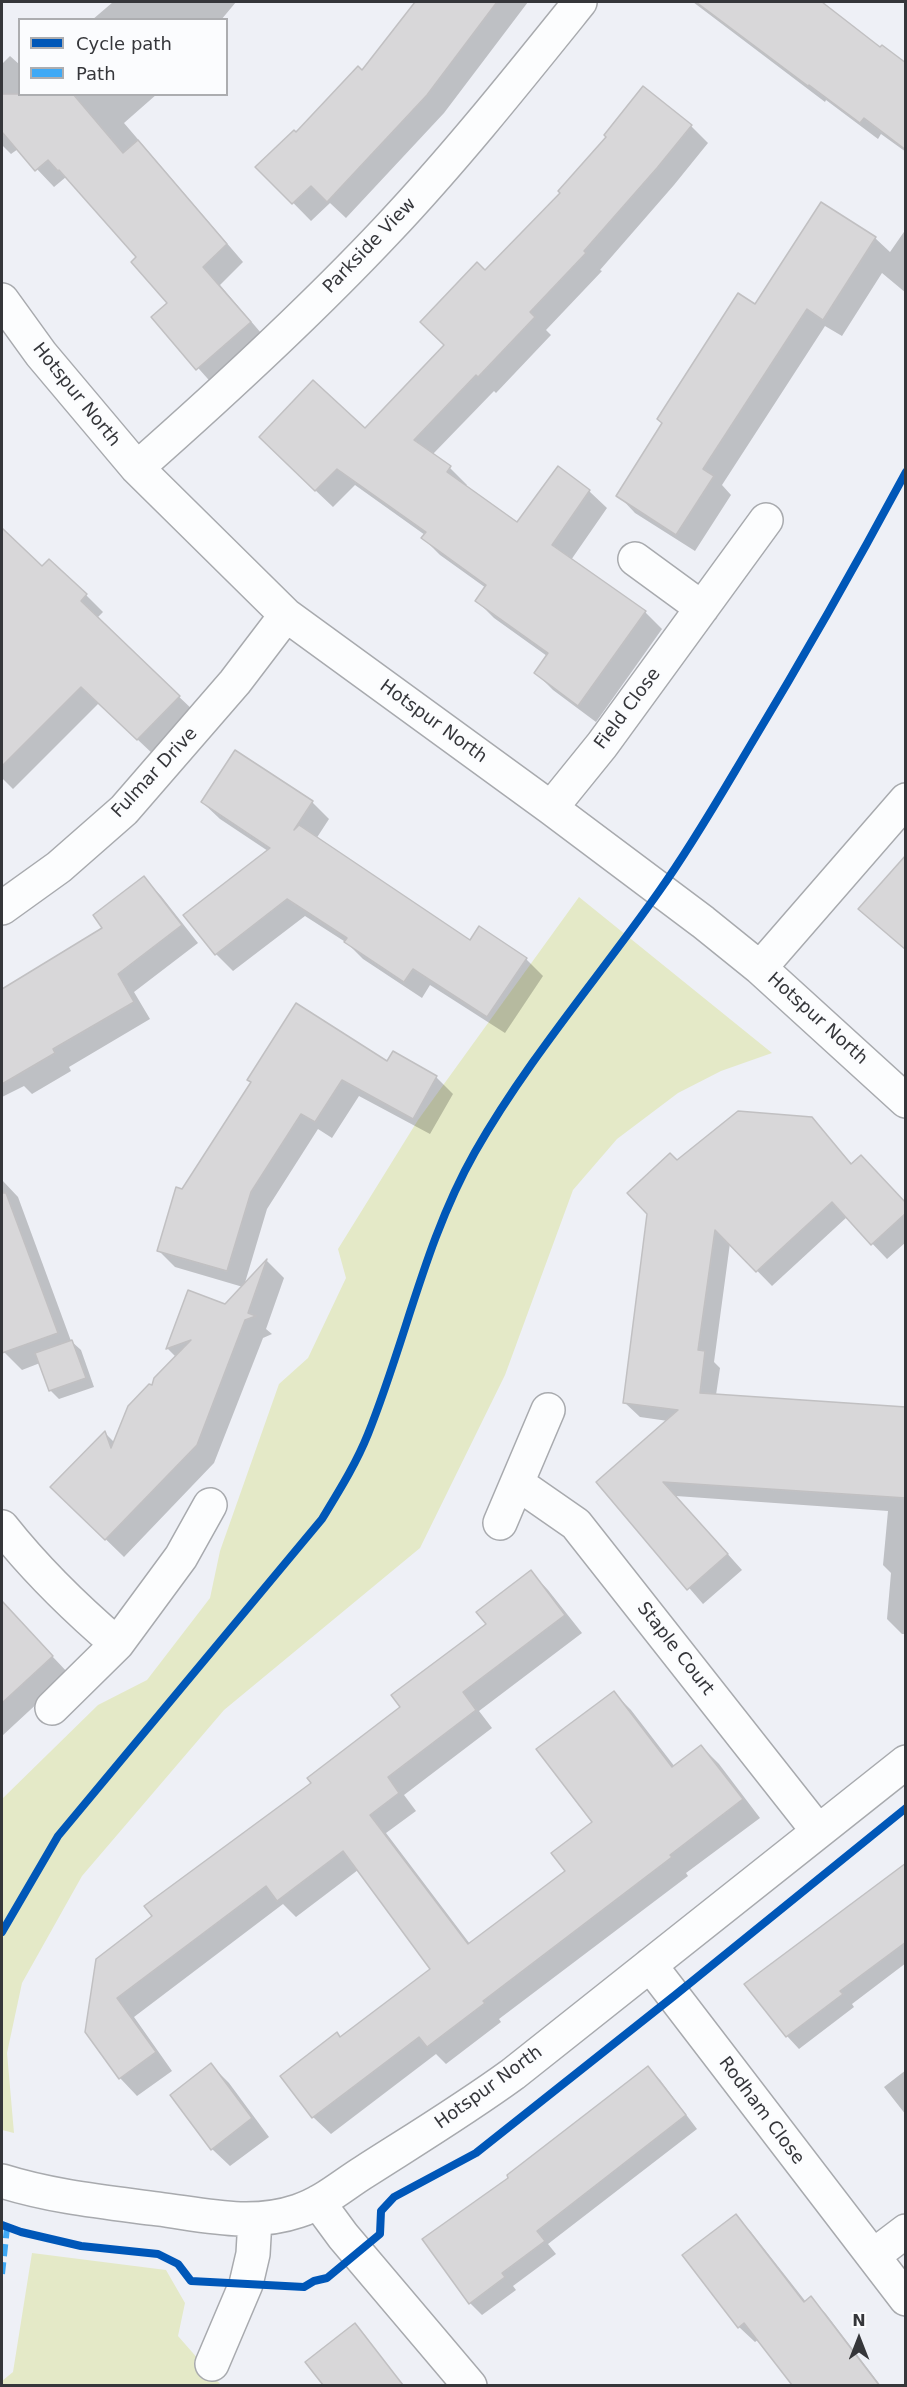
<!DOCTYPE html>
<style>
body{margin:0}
#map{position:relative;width:907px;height:2387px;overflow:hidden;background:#eef0f6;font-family:"DejaVu Sans",sans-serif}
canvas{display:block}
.frame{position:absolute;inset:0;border:3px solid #35363a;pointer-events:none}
.legend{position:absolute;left:18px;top:18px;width:210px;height:78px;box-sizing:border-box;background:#fbfcfe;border:2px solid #acadb0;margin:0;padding:8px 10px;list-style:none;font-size:18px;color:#35363a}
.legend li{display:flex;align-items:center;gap:12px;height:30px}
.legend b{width:30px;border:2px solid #acadb0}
.north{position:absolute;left:829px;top:2309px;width:60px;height:60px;-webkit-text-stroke:4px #fbfcfe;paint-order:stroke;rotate:0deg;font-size:16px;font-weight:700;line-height:24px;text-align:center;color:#35363a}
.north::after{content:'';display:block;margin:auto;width:21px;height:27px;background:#35363a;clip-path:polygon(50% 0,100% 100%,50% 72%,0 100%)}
</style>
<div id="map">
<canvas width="907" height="2387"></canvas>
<div class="frame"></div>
<ul class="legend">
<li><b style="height:8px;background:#0057b8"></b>Cycle path</li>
<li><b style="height:8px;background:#3fa9f5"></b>Path</li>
</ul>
<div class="north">N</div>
</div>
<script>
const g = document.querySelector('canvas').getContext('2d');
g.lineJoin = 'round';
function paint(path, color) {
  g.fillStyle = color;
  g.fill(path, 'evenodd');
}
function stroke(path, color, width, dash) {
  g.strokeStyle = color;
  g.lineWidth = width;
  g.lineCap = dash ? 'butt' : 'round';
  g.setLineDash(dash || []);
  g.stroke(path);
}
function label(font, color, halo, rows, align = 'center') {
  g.font = font + ' "DejaVu Sans",sans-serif';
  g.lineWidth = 5;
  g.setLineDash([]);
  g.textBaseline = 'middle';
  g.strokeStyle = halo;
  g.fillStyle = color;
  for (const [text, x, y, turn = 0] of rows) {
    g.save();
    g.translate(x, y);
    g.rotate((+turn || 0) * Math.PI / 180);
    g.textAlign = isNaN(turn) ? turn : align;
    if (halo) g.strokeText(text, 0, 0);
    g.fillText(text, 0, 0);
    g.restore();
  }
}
paint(new Path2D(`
 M579,897L772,1053L721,1071L678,1093L617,1139L573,1190L505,1375L420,1548L224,1710L82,1876L22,1983L7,2053L14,2133L2,2130V1799L98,1705L147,1680L210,1598L220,1551L279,1384L308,1358L346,1278L338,1249L418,1120Z
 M32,2253L166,2270L185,2303L178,2336L221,2385L2,2386V2381L13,2372Z`), '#e4e9c7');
paint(new Path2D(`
 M113,2H236L221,20H92Z
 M418,2H528L444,113L346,218L330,203L311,221L258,167L362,73Z
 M693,2H789L793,5L796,2H820L906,69V152L881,134L878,139L826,100L825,102Z
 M10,56L20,65V94H157L124,123L243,262L220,285L267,340L215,387L153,317L169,303L138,258L66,177L54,187L18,149L11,154L2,145V64Z
 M691,126L708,143L674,185L600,270L602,271L546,330L551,335L496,393L494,391L432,455L450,468L467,485L465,487L518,524L558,469L589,491L607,508L571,560L645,612L662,629L596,722L553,690L536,673L547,656L494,618L477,601L486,588L440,555L423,538L425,535L355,485L333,507L278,455L365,430L446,346L486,272Z
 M906,229V293L882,273L842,336L825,326L722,485L731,495L695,551L635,513L618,495L755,306L875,238L890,252Z
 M2,530L42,568L86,595L103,612L97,618L197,714L155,756L99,703L13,789L2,778V695L38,658L2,624Z
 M202,802H312L329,819L316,839L470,943L526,959L543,976L505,1033L430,985L422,998L363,959L347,943L305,916L233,971L216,954L185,915L268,851L220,819Z
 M144,878L161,896L198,943L134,992L150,1019L69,1067L71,1071L32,1094L24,1086L2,1097V990L105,928Z
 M388,1063L436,1077L453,1094L430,1134L359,1096L332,1138L318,1129L267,1209L244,1286L267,1261L284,1278L266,1329L272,1334L263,1338L214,1463L124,1557L52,1487L105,1433L115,1443L153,1387L176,1357L167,1348L225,1306L243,1287L175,1267L158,1250L183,1191L252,1082Z
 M811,1119L853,1165L906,1204V1242L887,1259L847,1217L772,1286L730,1243L714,1362L720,1368L716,1395L905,1408L906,1399V1634H902L887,1619L891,1573L883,1565L888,1511L676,1496L742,1570L703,1604L598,1482L668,1421L640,1417L624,1402L677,1162Z
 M2,1180L18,1197L71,1341L81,1350L94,1387L59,1399L50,1390L40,1363L22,1370L4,1352L2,1345Z
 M531,1572L548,1590L582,1633L479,1711L492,1728L404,1795L416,1811L386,1833L470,1944L567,1872L594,1822L614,1693L631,1710L675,1767L701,1746L719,1764L760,1818L686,1873L688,1876L499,2019L501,2022L446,2064L436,2054L331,2134L313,2117L341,2039L432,1969L358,1870L296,1917L283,1904L134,2017L172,2071L137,2096L120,2078L87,2031L154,1917L402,1707L488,1625Z
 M2,1603L69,1674L2,1736Z
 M906,1863V1963L852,2004L854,2007L799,2049L787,2036L746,1984Z
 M211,2065L229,2083L269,2137L230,2166L212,2149Z
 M648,2068L660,2080L697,2129L548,2244L556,2254L513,2286L516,2290L482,2315L470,2303L511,2178Z
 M906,2070V2115L884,2087Z
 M736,2216L751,2232L806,2302L811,2298L826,2314L881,2386H793L758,2340L755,2342L739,2327L685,2255Z
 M355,2325L364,2334L403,2386H325L307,2362Z`), '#0003');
const building = new Path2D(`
 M415,2H497L427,95L327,202L311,186L292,204L255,167L294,130L296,132L358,66L362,70Z
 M696,2H822L880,47L882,45L906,63V150L864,118L860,123L809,85L808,86Z
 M643,86L692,125L657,168L584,251L586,253L530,312L535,317L478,377L476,375L414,440L451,466L447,472L517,522L558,466L590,490L552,545L646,611L578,706L534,673L548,653L475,601L486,585L421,538L426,532L337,469L315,491L259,437L313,380L365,428L444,345L420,322L477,262L485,270L560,193L558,191L606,137L604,135Z
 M2,94H73L123,153L138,140L227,244L203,267L251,322L196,370L151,317L167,303L131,262L136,257L59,170L58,171L48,160L35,171L2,132Z
 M821,202L876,237L823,320L807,309L703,469L714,476L676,535L616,496L662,423L657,419L738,293L755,304Z
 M2,528L42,566L49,559L87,594L81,601L180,696L137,740L81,687L2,766Z
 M235,750L313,801L294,830L299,825L470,940L479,926L527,958L487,1017L413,969L404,982L344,942L347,938L287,899L215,955L183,915L270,848L201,802Z
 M906,855V950L858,909Z
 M144,876L182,925L118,974L134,1002L53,1049L55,1053L2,1084V989L102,928L93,915Z
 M296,1003L387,1061L393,1051L437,1076L413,1119L342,1080L315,1122L301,1114L251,1192L227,1271L157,1251L176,1187L182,1189L251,1082L247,1080Z
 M738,1111L812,1117L851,1164L861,1155L906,1203V1213L871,1245L832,1202L756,1272L715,1230L698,1350L705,1351L700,1393L906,1407V1498L663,1482L728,1554L687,1590L596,1482L678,1410L623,1403L647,1214L627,1193L670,1153L677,1160Z
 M2,1193H6L58,1333L2,1353Z
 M267,1259L248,1313L256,1316L245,1320L197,1445L105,1540L50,1487L105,1431L111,1448L128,1406L149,1384L152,1385L154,1378L191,1340L166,1349L188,1290L225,1304Z
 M72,1340L86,1378L49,1391L35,1353Z
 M531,1570L565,1615L463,1692L476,1710L388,1777L399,1793L370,1815L468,1944L565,1871L551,1853L592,1822L536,1749L614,1691L672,1767L701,1745L743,1799L670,1855L672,1857L483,2001L485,2003L427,2047L419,2037L312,2118L280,2076L337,2032L340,2037L430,1969L343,1851L277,1901L266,1886L117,1998L156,2052L119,2079L85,2032L96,1959L152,1916L144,1906L311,1783L307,1778L400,1707L391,1695L486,1624L476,1612Z
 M2,1601L53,1656L2,1703Z
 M906,1863V1942L840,1991L843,1994L786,2037L744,1984Z
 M211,2063L252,2118L211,2150L170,2095Z
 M648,2066L686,2115L537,2231L545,2241L502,2273L505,2277L469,2304L422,2239L508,2178L507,2175Z
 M736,2214L804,2302L811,2296L879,2385H792L744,2323L738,2328L682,2255Z
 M355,2323L403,2385H323L305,2362Z`);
paint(building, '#d8d7d9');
stroke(building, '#c1c0c2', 1.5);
const minor = new Path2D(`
 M2,300L41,354L137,468L286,615L551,808L703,922L760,968L906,1101
 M137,468C223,392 308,314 387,230C455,158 518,79 580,2
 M635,559L702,608
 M551,808L602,745L766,520
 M2,908L59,867L124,810L235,682L286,615
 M760,968L906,800
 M517,1483L576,1524L818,1831
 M500,1523L548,1410
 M2,1527C36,1570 75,1608 117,1644
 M52,1708L117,1644L181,1557L210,1505
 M650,1965L906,2299
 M2,2181C53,2197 105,2202 158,2209C205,2215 251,2227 298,2211C323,2203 343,2185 364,2172C414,2140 465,2109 513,2074L906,1762
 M318,2202L343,2236L470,2386
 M873,2256L906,2231
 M212,2364L246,2284L253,2254L255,2219`);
stroke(minor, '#a8aaae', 36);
stroke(minor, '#fcfdfe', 33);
stroke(new Path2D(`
 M2,2274L7,2228`), '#3fa9f5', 6, [12, 6]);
stroke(new Path2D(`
 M2,1932L58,1836L322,1519C339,1491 356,1464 368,1434C406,1340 425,1240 475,1152C528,1059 599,977 660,890C692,845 719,798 747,751C802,660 855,567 906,472
 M2,2225L21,2232L81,2246L158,2254L178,2264L191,2281L304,2287L314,2281L327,2278L380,2234L381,2211L394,2197L476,2153L674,1996L906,1808`), '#0057b8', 8);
label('18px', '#35363a', '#fbfcfe', [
 ["Parkside View",370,246,-46],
 ["Hotspur North",76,395,51],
 ["Field Close",628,709,-53],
 ["Hotspur North",433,722,36],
 ["Fulmar Drive",155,773,-47],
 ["Hotspur North",817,1019,42],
 ["Staple Court",675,1649,52],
 ["Hotspur North",489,2088,-36],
 ["Rodham Close",761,2111,53]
]);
</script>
